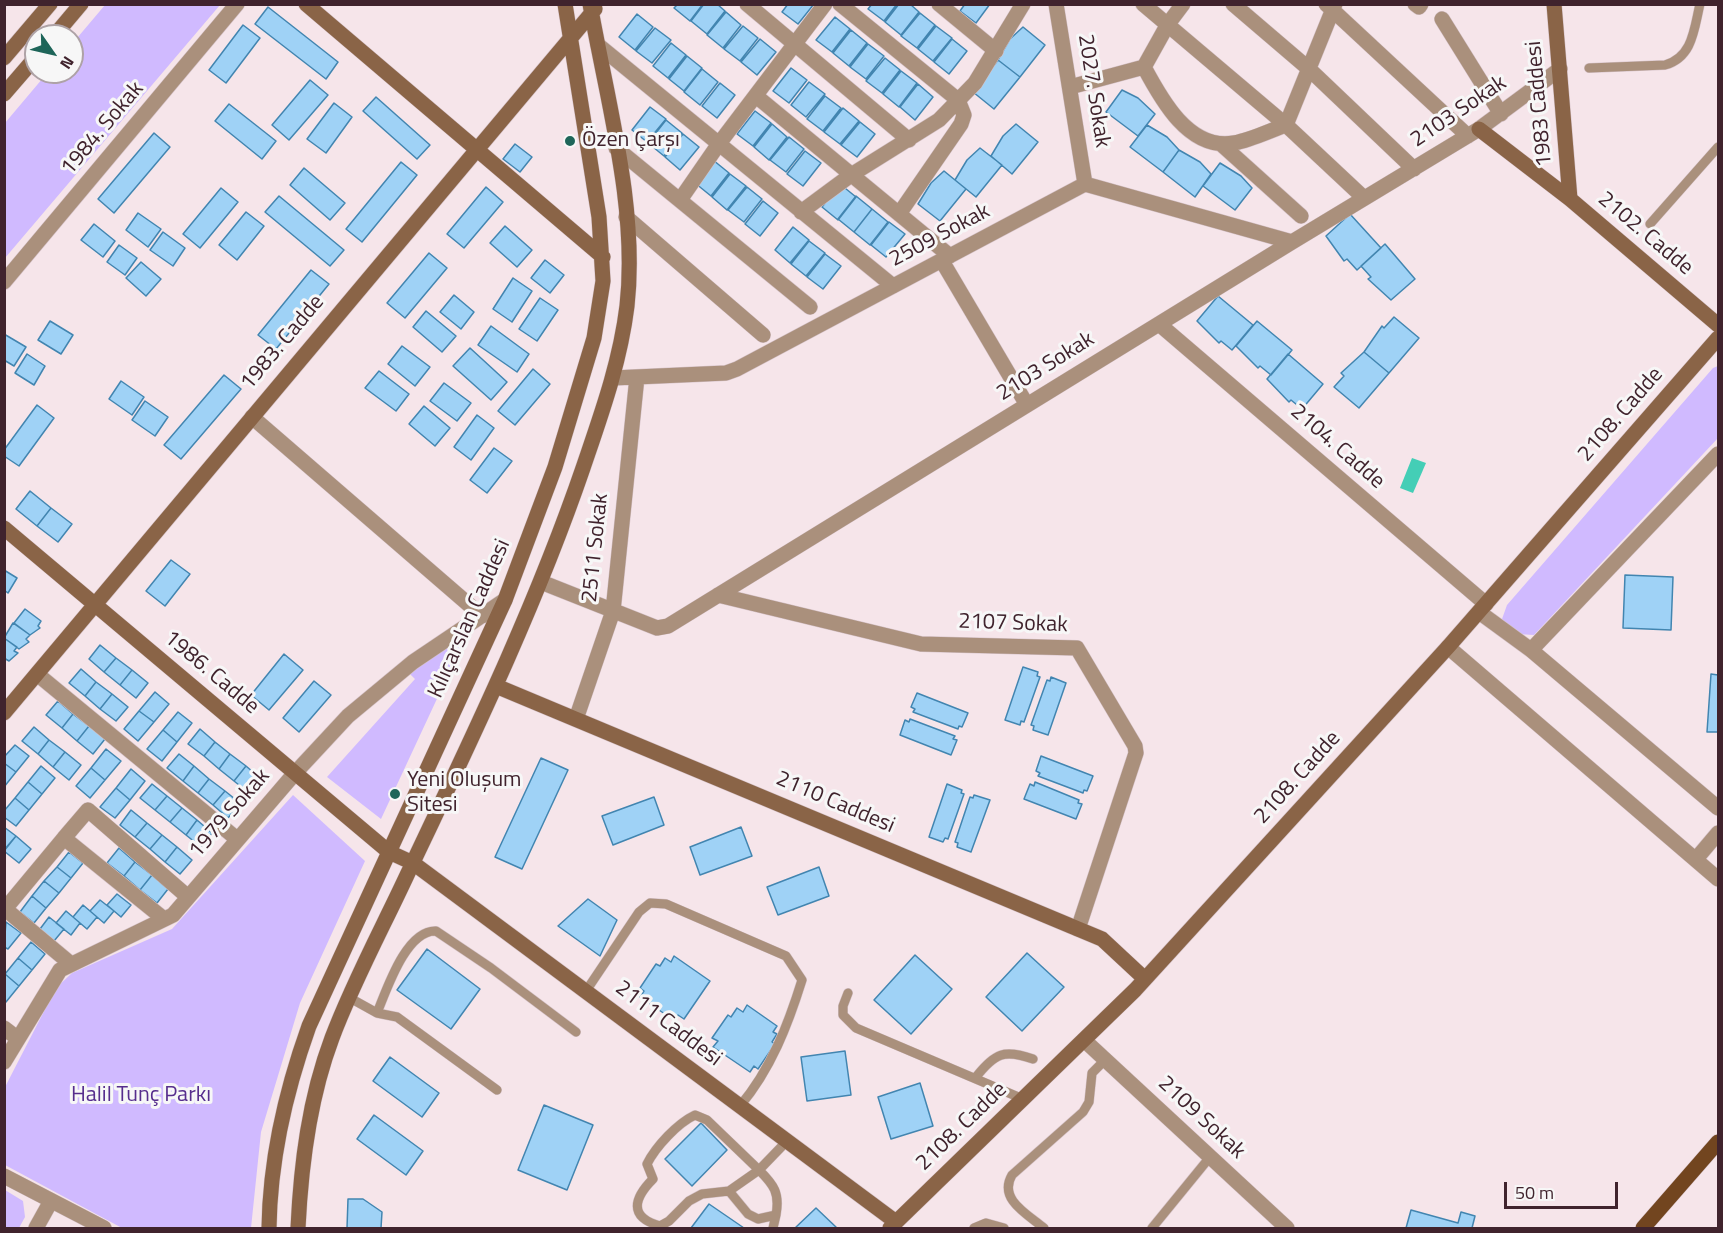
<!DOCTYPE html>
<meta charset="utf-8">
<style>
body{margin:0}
#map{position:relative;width:1723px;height:1233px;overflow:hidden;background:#f6e5ea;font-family:"Titillium Web",sans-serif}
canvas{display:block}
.frame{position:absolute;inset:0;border:6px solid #40232d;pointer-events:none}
.north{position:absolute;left:24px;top:24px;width:60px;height:60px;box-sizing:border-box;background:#f7f7f7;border:2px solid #aea2a6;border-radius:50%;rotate:124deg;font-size:16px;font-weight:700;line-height:24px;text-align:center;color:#40232d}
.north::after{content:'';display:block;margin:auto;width:21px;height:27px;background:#1e6559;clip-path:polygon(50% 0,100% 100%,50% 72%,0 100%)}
.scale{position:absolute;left:1504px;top:1182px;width:114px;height:27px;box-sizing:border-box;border:3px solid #40232d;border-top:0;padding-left:8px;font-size:18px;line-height:21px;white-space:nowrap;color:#40232d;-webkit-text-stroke:4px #f7f7f7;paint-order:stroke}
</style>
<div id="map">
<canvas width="1723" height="1233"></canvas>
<div class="frame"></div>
<div class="north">N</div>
<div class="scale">50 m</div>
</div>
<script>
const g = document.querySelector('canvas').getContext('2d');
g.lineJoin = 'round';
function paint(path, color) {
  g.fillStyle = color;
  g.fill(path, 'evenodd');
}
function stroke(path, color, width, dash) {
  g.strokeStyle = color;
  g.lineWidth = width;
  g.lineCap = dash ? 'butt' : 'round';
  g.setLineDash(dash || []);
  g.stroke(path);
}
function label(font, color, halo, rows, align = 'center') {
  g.font = font + ' "Titillium Web",sans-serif';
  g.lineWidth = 6;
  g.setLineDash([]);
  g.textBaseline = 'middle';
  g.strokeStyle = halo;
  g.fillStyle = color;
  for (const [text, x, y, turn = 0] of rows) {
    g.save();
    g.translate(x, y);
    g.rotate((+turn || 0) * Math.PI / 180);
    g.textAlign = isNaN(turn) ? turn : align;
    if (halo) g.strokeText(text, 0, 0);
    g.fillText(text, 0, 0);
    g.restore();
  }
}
paint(new Path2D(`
 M105,5H220L5,258V123L48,72H72V44Z
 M1718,366V438L1534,635L1517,634L1502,619L1507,605L1713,368Z
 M469,630L381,819L327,777L415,679L409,673Z
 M293,795L365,861L300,1003L261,1132L251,1228H122L5,1165L4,1089L56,988L72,973L172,929Z
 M5,1190L23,1201L25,1217L19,1228H5Z`), '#d0baff');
paint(new Path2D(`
 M1412,458L1426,463L1413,493L1400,488Z`), '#44ceb6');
const building = new Path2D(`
 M678,4H703L690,21L674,8Z
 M704,4H717L725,11L707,34L691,21Z
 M788,4H814L798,24L782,12Z
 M872,4H897L884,21L868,9Z
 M899,4H910L919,12L901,35L885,22Z
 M965,4H990L976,23L960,11Z
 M268,7L338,62L326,79L255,24Z
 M726,12L741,25L723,48L707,35Z
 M920,13L935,25L917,48L901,36Z
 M637,14L653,27L635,50L619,37Z
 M835,17L850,29L832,52L816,40Z
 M243,25L260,38L226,83L209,70Z
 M743,26L758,38L740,61L724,49Z
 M936,26L952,38L933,61L918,49Z
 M1023,27L1045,45L1020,77L998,60L1010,39Z
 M655,28L671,40L652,63L636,51Z
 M851,30L867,43L849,66L833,53Z
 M760,39L776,52L757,75L741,62Z
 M952,39L967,51L949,74L934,62Z
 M671,43L686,55L668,78L653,66Z
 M868,44L884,56L866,79L850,67Z
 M687,56L702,68L684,91L669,79Z
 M885,58L900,70L882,93L866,81Z
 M998,60L1020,77L994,109L973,92Z
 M791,68L807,80L789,103L773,91Z
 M702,69L718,82L700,105L684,92Z
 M901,71L917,83L899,107L883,94Z
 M310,80L328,95L289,140L272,125Z
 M809,82L825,94L806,117L791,105Z
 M720,83L735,95L717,118L702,106Z
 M918,84L933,97L915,120L900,107Z
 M1122,90L1138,98L1155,114L1138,136L1106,112Z
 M825,96L841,108L823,131L807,119Z
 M376,97L430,145L417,159L363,111Z
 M334,103L352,117L326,153L307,139Z
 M229,104L276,141L262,159L215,121Z
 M650,107L666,119L647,142L632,130Z
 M843,108L859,121L840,144L824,132Z
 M755,111L771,123L753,146L737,134Z
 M666,120L682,133L664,156L648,143Z
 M860,122L875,134L857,157L841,145Z
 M772,124L787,137L769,160L754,147Z
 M1016,124L1038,142L1012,174L991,156L1003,136Z
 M1147,125L1167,137L1179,150L1163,172L1130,147Z
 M154,133L170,147L114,213L98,199Z
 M683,134L699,147L680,170L665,157Z
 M789,137L804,149L786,172L770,160Z
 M515,144L532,157L520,172L503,159Z
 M980,148L1002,165L976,197L955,180L967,160Z
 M1179,150L1200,162L1211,174L1195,197L1163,172Z
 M805,151L821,163L803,186L787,174Z
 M713,160L729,173L711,196L695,183Z
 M401,162L417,175L362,242L346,229Z
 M1220,163L1241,176L1252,188L1235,210L1203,186Z
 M304,168L345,203L330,220L290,185Z
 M944,171L966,189L940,221L918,204L931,183Z
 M730,174L746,186L727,210L712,197Z
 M840,184L856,197L838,220L822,207Z
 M486,187L503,202L464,248L447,234Z
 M747,187L762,199L744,222L728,210Z
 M221,188L238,202L200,248L183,234Z
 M279,196L344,250L330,266L265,212Z
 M856,196L872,209L854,232L838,219Z
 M763,201L778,213L760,236L745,224Z
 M872,209L888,222L870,245L854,232Z
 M246,212L264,226L237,260L219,245Z
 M138,213L161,229L148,247L126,230Z
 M1350,214L1381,248L1357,270L1347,259L1344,261L1326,236Z
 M889,222L905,234L886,257L871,245Z
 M94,224L115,241L103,257L81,240Z
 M505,226L532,250L517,267L490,243Z
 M793,227L809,240L790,263L775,250Z
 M163,232L185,248L173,266L150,250Z
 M809,241L825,253L806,276L791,264Z
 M1385,244L1415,279L1391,300L1368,279L1371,277L1361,266Z
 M119,245L137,258L125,275L107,262Z
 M429,253L447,268L405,318L387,303Z
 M825,254L841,266L823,289L807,277Z
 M545,260L564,275L550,293L531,278Z
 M141,262L161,279L146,296L126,278Z
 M311,270L329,284L276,349L258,335Z
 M513,278L532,291L512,322L493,309Z
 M454,295L474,312L461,329L440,312Z
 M1218,296L1253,325L1232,350L1221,341L1219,343L1197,321Z
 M540,298L558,310L537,341L519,329Z
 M426,311L456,336L442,352L413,327Z
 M1394,317L1419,338L1389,373L1364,352L1382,326L1384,328Z
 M50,321L73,335L61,354L38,340Z
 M1257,321L1292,350L1271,375L1260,366L1258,368L1236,346Z
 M491,326L529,354L517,372L478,345Z
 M4,334L26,347L14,366L4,360Z
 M402,346L430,367L415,386L388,364Z
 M470,348L507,382L491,400L453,366Z
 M1364,352L1389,373L1359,408L1334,387L1344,376L1341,373Z
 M27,354L45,366L34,385L15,373Z
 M1288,354L1323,384L1302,409L1291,400L1289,402L1267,379Z
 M533,369L550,384L515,425L498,411Z
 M379,371L409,394L396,411L365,388Z
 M224,375L241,389L181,459L164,445Z
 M121,381L144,397L132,415L109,399Z
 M444,383L471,403L457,421L430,401Z
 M145,401L168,417L155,436L132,420Z
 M37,405L54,418L19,466L4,456V450Z
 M424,406L450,428L435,446L409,424Z
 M477,415L494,428L471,460L454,447Z
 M494,448L512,461L487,493L470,480Z
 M30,491L51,508L37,526L16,509Z
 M51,508L72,524L58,542L37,526Z
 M171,560L190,574L165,606L146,591Z
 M4,570L17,578L8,593L4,590Z
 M1625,575L1673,577L1671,630L1623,628Z
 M25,609L41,621L38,626L40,628L30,635L14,623Z
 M13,623L30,635L26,639L29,642L19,649L4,638Z
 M4,638L17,647L14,651L18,653L9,661L4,658Z
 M100,645L116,658L104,672L89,659Z
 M284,654L303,670L269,710L251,695Z
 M116,658L132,670L120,685L104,672Z
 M1023,667L1038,672L1037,676L1040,677L1024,722L1021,721L1020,725L1005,720Z
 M81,669L96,682L85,696L69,683Z
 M132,670L148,683L136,698L120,685Z
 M1711,674L1718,675V732H1707Z
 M1051,677L1066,683L1048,735L1033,730L1034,726L1031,725L1047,680L1050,681Z
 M314,681L331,695L299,732L283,718Z
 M96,682L112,694L100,709L85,696Z
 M155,692L169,704L154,722L139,711Z
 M917,693L968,713L962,727L959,726L958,729L913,712L915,709L911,707Z
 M112,694L128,707L116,721L100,709Z
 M58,701L73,714L62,728L46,715Z
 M139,711L154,722L138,741L124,729Z
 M178,712L192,723L177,742L163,730Z
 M73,714L89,726L77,741L62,728Z
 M910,719L955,736L953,739L957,740L951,755L900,735L905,720L909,722Z
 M89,726L105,739L93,754L77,741Z
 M34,727L49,740L38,754L22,741Z
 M200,729L215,742L204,756L188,744Z
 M163,730L177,742L162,761L147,749Z
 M49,740L65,752L53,767L38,754Z
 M215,742L230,754L219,769L204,756Z
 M15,745L29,756L16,772L4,763V757Z
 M106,749L121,761L105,780L91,768Z
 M65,752L81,765L69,780L53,767Z
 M179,754L194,766L183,781L167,768Z
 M230,754L246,766L234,781L219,769Z
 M1041,756L1093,776L1087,791L1084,790L1083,793L1038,776L1040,773L1036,771Z
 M541,758L568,770L522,869L495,857Z
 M4,763L16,772L4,787Z
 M41,766L55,778L42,794L28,782Z
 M194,766L209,779L198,793L183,781Z
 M246,766L261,779L249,793L234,781Z
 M91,768L105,780L90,798L76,786Z
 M131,769L145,781L130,800L116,788Z
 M209,779L225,791L213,805L198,793Z
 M28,782L42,794L29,810L15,798Z
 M1035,782L1079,800L1078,803L1082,804L1076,819L1024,799L1030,784L1034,786Z
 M152,784L167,796L155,810L140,798Z
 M947,784L962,790L961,793L964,794L948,839L945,838L943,842L929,837Z
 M116,788L130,800L115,818L100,807Z
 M225,791L240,803L228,818L213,805Z
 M974,795L990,800L971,852L957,847L958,843L955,842L970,797L973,798Z
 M167,796L182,808L170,822L155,810Z
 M654,797L664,825L613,845L602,816Z
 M15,798L29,810L16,826L4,817V811Z
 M182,808L197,820L186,835L170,822Z
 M131,810L147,823L135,837L120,825Z
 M197,820L212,833L201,847L186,835Z
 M147,823L162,835L150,849L135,837Z
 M4,827L16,836L4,850Z
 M741,827L752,856L700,875L690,847Z
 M162,835L177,847L165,862L150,849Z
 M16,836L31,849L19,863L4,851Z
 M177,847L192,860L180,874L165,862Z
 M119,848L135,862L124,876L107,863Z
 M69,852L83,863L71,878L57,867Z
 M135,862L152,875L140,890L124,876Z
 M57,867L71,878L59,893L44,881Z
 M819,867L829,896L778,915L767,887Z
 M152,875L168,889L157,903L140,890Z
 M44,881L59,893L46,908L32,896Z
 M117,894L131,905L121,917L107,905Z
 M32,896L46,908L34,923L20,912Z
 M588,899L617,920L600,956L558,926Z
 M100,900L114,911L104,923L90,911Z
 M83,905L97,917L87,929L73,917Z
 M66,911L80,923L71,935L56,923Z
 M49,917L64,929L54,941L40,929Z
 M6,922L21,933L8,949L4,947Z
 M31,942L45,954L32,970L18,958Z
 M427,949L480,989L451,1029L397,990Z
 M1027,953L1064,987L1022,1031L986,997Z
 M915,955L952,989L911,1034L874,1000Z
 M674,956L710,981L684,1019L678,1015L675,1021L640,997L644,991L640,988L656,964L660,966L665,958L671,962Z
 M18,958L32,970L19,986L5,974Z
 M5,974L19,986L6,1002L4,1001Z
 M747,1005L777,1026L773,1032L777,1034L772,1042L775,1044L758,1069L754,1066L750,1072L713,1047L718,1041L712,1038L728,1015L731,1017L737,1008L743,1012Z
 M845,1051L851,1095L807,1101L801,1057Z
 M390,1057L439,1093L422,1117L373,1081Z
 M920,1083L933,1126L891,1139L878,1097Z
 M544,1105L593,1125L567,1190L518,1170Z
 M374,1115L423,1151L406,1175L357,1139Z
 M701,1123L727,1150L692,1186L665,1159Z
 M348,1199H363L382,1212L381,1228H347Z
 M709,1204L744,1228H691Z
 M816,1208L837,1228H795Z
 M1411,1210L1458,1223L1461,1212L1475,1216L1472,1228H1406Z`);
paint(building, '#9fd2f6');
stroke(building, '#4285b0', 1.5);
const lane = new Path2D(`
 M1589,68L1665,65C1693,57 1694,29 1700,4
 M1650,224L1718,147
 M586,991L639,912L650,903L666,904L786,956L802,980C788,1025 771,1069 740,1106
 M848,993L843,1006V1015L856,1028L1023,1099
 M350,998L377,1013L397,1017L497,1090
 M377,1013C387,989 406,930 436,931L491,968L576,1032
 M976,1077C995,1053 1004,1049 1033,1059
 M729,1191L748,1214L758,1219L776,1215C780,1193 774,1185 759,1170L729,1191L702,1194L689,1201L669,1221L660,1226C628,1217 634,1198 653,1179L647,1164C656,1146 678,1123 695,1115L707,1120L759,1170L787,1141
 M773,1228L776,1215
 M974,1228L986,1223L1004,1228
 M1044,1228C1027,1214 998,1199 1012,1175L1083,1112L1089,1102L1092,1073L1105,1060
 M1152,1228L1210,1157`);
const street = new Path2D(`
 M747,4L909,140
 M840,4L958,100L964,115L961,124L899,214
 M939,4L996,51
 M1056,4L1085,184
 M1143,4L1286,125L1364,198
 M1233,4L1309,69L1414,169
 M1326,4L1468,136
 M1415,4L1419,7L1421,4
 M1442,19L1501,114
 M598,45L893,286
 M1144,67C1161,99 1189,151 1234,143C1251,140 1269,131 1286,125L1335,4
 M1070,87L1144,67L1168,24L1183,4
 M756,96L950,256
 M1221,144L1301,216
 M616,148L810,307
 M680,200L718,145L825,4
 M801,212L851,175L939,120L975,83L1023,4
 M626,217L763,335
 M942,261L1027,405
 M4,282L237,4
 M1159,324L1486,604
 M613,378L726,373L737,369L1085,184L1292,242
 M252,417L482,616
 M541,582L657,628L668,626L1292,242L1479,129L1560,69
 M718,595L921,644L1077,648L1135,746L1136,753L1078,929
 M1479,612L1531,650L1718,808
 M1448,647L1718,879
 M1531,650L1718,454
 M37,674L237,839
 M576,719L613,611L637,377
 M64,838L88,810L188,897
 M1696,859L1718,833
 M4,908L71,964
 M5,909L64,838L164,919
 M4,1028L17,1038
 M1084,1040L1287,1228
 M4,1062L60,970L173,915L295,773L348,716L413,662L505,600
 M4,1176L104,1228
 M36,1228L51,1201`);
const secondary = new Path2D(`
 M306,4L603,257
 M1554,4L1570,199
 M54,36L81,4
 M4,58L50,4
 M4,94L36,57
 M1479,129L1570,199L1718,325
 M4,528L389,852L413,863L896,1222
 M496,686L1102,939L1145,979
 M4,713L595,9
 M269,1228C270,1158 285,1093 309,1026L505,600L555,467L594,338L603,281L599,217L565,4
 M298,1228C301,1164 309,1099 332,1038C353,982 383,927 408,873C471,740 535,608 583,468C601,415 620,363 627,306C638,208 607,101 590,4
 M890,1228L1135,990L1448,647L1718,338`);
const primary = new Path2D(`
 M1643,1228L1718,1142`);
stroke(lane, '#d5c2c8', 10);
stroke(street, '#d5c2c8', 16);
stroke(secondary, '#d5c2c8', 16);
stroke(primary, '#d5c2c8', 16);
stroke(lane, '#aa907c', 9);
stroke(street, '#aa907c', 15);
stroke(secondary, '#8a6447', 15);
stroke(primary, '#72451f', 15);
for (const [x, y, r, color] of [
 [570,141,6,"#1e6559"],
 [395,794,6,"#1e6559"]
]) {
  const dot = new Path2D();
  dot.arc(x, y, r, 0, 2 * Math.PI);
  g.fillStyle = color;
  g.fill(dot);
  stroke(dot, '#f7f7f7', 2);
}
label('22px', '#40232d', '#f7f7f7', [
 ["2027. Sokak",1093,91,81],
 ["1983 Caddesi",1540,104,-95],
 ["2103 Sokak",1459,112,-34],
 ["1984. Sokak",103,129,-50],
 ["2102. Cadde",1645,234,40],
 ["2509 Sokak",940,236,-28],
 ["1983. Cadde",283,343,-50],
 ["2103 Sokak",1046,367,-32],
 ["2108. Cadde",1621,415,-49],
 ["2104. Cadde",1337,447,41],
 ["2511 Sokak",596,548,-84],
 ["Kılıçarslan Caddesi",470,619,-66],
 ["2107 Sokak",1013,624,2],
 ["1986. Cadde",211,673,40],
 ["2108. Cadde",1298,778,-48],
 ["2110 Caddesi",835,803,23],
 ["1979 Sokak",230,814,-49],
 ["2111 Caddesi",668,1024,37],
 ["2109 Sokak",1201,1118,43],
 ["2108. Cadde",962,1127,-44]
]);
label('22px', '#40232d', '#f7f7f7', [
 ["Özen Çarşı",582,141],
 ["Yeni Oluşum",407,781],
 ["Sitesi",407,806]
], 'left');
label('22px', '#562d8d', '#f7f7f7', [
 ["Halil Tunç Parkı",141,1096]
]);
</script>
